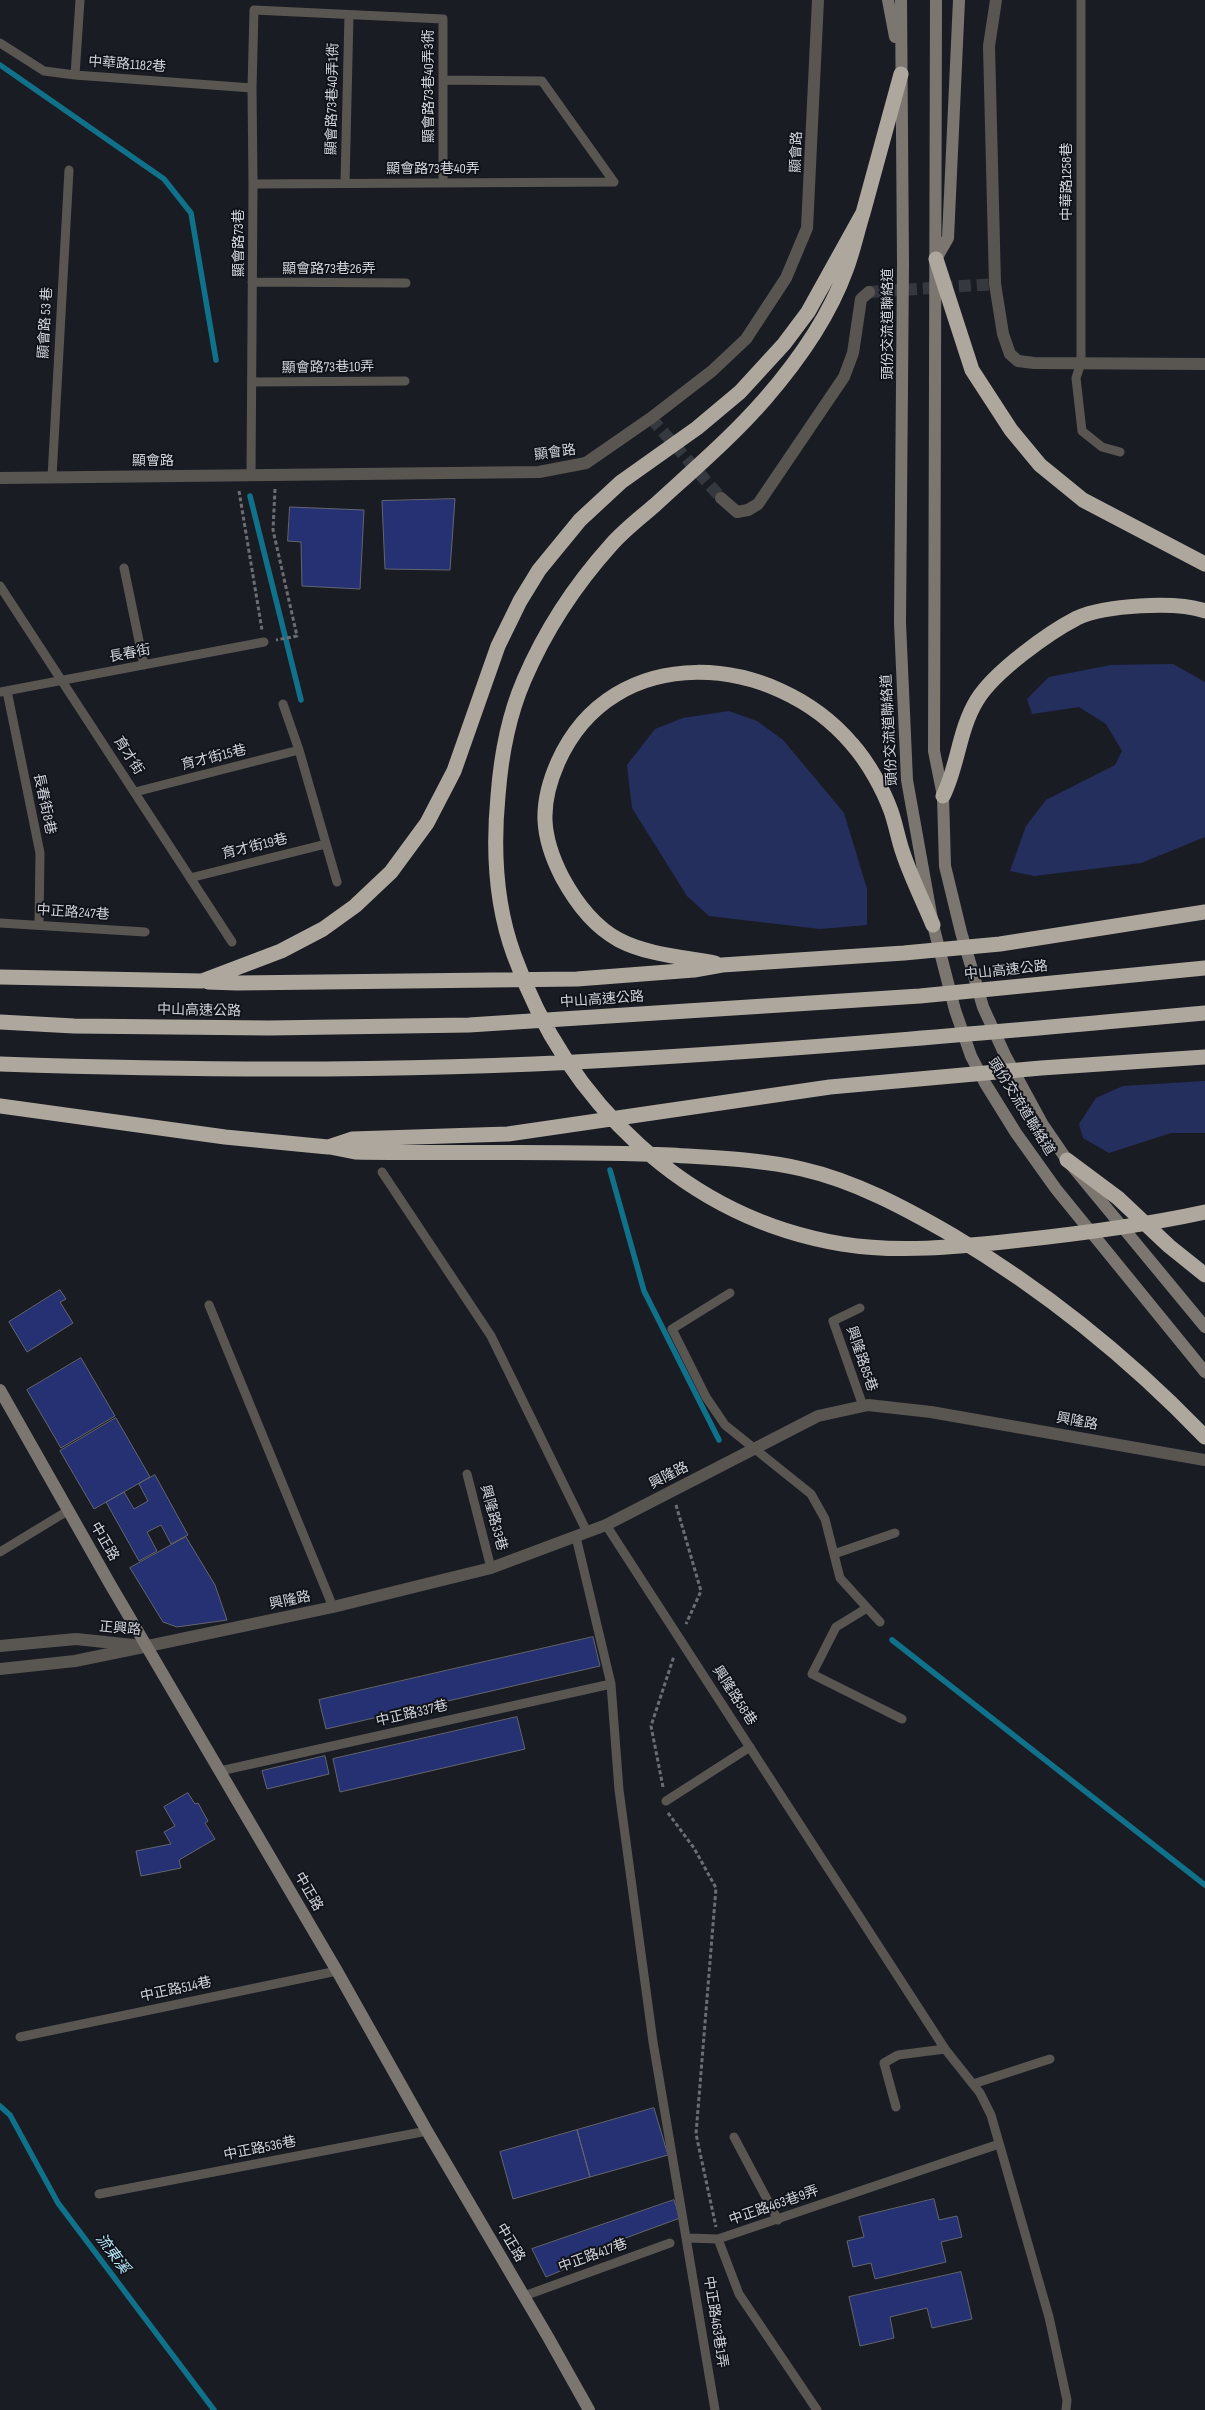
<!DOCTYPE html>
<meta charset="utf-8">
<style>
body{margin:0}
canvas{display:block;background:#1a1c24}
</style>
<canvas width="1205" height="2410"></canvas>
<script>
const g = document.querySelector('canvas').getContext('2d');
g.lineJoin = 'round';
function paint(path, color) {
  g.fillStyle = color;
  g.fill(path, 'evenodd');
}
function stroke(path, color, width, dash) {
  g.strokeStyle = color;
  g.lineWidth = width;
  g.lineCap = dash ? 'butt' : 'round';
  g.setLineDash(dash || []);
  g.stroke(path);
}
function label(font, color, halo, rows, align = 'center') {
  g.font = font + ' "Sofia Sans Condensed","Noto Sans TC",sans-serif';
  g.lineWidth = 4;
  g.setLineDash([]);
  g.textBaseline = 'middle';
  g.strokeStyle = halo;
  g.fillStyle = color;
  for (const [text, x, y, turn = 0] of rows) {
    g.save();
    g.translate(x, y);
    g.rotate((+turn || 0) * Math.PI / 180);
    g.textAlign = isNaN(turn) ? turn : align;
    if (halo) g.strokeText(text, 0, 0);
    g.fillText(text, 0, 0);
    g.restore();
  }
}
paint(new Path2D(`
 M1173,664L1205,682V837L1141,863L1034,876L1010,871L1026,826L1046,800L1115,765L1122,751L1106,724L1079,707L1032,714L1027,699L1049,677L1111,665Z
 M729,711L757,721L783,740L844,813L867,889V925L820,929L709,916L687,896L632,808L627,765L655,729L683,718Z
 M1205,1081V1133H1171L1109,1153L1083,1138L1079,1124L1096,1098L1123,1086Z`), '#242f5e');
stroke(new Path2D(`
 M0,65L164,179L191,213L216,360
 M250,496L301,700
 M610,1170L644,1291L719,1440
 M892,1640L1205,1885
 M0,2106L10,2115L58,2203L214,2410`), '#10718a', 5.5);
const building = new Path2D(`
 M455,499L450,570L385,569L382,501Z
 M290,507L364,510L360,589L302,586L301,542L288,541Z
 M60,1290L66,1299L60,1302L73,1323L27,1352L9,1322Z
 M81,1358L115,1416L61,1448L27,1390Z
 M116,1418L150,1477L94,1509L60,1451Z
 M155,1475L188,1535L171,1544L161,1525L147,1532L157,1551L139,1561L106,1502L124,1492L134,1509L148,1501L139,1484Z
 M186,1537L215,1585L227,1620L177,1627L163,1622L130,1568Z
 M593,1637L600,1666L326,1729L319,1700Z
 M517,1717L525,1749L340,1792L333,1759Z
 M325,1756L329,1774L267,1789L262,1771Z
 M188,1793L195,1804L198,1803L208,1821L205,1823L215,1839L179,1860L181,1868L141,1876L136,1851L171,1844L164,1832L175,1826L164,1807Z
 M654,2108L668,2155L590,2177L577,2130Z
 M577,2130L590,2177L513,2199L500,2152Z
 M934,2199L939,2220L957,2216L962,2237L941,2242L946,2262L875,2279L871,2263L853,2267L847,2241L864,2237L859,2217Z
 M674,2200L680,2218L574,2257L577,2264L546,2277L532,2249Z
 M961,2272L972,2319L932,2328L927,2308L890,2317L894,2338L860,2346L849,2297Z`);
paint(building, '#253172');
stroke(building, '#62656f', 1);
stroke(new Path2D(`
 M869,292L995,284
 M651,418L721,498`), '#36383f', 12, [12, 6]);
stroke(new Path2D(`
 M275,489L273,530L297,636L276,640
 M239,491L262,630
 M676,1505L701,1591L686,1624
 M663,1787L651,1726L674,1656
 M668,1813L694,1848L716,1888L696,2134L716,2227`), '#6b6d74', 3, [4, 2.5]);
stroke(new Path2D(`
 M80,0L75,75L252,88
 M1081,0V363L1076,378L1082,431L1102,447L1120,452
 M0,43L44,71L75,75
 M443,80L542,81L614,182
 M345,183L349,15
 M253,184L614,182
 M252,282L406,283
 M252,382L405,381
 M251,475L253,184L252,88L254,10L443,19V183
 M52,477L69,170
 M124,568L144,665
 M0,586L232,942
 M7,691L40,853L39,925
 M0,692L264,642
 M283,704L299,750L337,882
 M135,792L299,750
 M190,878L326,844
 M0,923L145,932
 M382,1172L491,1336L587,1532
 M730,1293L672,1329L706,1397L725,1425L811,1494L825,1519L840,1578L880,1622
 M209,1305L333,1607
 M860,1308L833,1321L863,1406
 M467,1474L491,1568
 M606,1525L945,2049L980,2093L991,2115L1049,2317L1067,2400L1066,2410
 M576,1537L611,1684L619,1790L653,2042L715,2410
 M0,1552L69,1510
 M834,1554L895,1533
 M867,1608L836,1627L812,1674L902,1719
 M220,1771L611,1684
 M666,1801L750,1747
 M20,2037L337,1971
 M973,2084L1050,2059
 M896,2107L884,2063L898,2055L945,2049
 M734,2137L778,2220
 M99,2194L427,2131
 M688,2238L718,2239L999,2144
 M718,2239L739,2294L817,2410
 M524,2296L670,2243`), '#595652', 9);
stroke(new Path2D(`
 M996,0L989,46L995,284L1003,334L1010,354L1018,361L1034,363L1205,364
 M0,478L539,472L586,463L651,418L712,371L746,339L786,278L807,228L818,0
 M721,498L737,512L748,510L758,504L844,377L853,353L861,299L869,292`), '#595652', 12);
stroke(new Path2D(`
 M0,1646L76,1639L133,1645
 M0,1669L75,1661L148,1646L333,1607L491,1568L606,1525L818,1416L868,1405L931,1412L1205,1460`), '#595652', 12);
stroke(new Path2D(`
 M888,0L895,37
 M901,0L903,263L900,623L907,780L933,925L955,1010L971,1056L985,1083L1016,1133L1056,1189L1205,1372
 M936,0L934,751L943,796L945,866L961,932L983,1007L1005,1055L1043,1125L1067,1160L1205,1327
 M936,259L948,238L959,0
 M0,1390L110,1584L337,1971L427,2131L548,2337L589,2410`), '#7b7770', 12);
stroke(new Path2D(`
 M863,213C857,232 853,252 846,270C829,317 798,361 765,399C732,437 692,471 655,505C640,518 624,530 611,545C575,585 545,631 524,680C508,717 501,756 498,796C493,848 496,906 514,955C567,1102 685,1218 842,1244C898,1253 956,1247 1012,1241C1077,1234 1141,1226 1205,1212
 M936,259L972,370L1011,430L1040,465L1083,500L1205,564
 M943,796C958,766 959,729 977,700C994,672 1048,633 1077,618C1105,605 1176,601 1205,611
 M715,963C684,957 648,955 619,940C593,926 576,903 562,877C541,836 539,805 558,762C613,639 774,652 852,744C868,762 883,789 891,811C896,825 898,839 903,853C911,877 923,901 933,925
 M0,977L202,981L281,951L323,929L355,906L391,872L427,823L454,771L498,646L520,601L539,570L580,520L621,482L697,428L740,392L784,344L808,312L863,213L901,74
 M208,982L237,983L577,979L694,970L722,965L904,953L1000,944L1205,912
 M0,1022L74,1026L269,1028L469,1025L920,996L1205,968
 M0,1064C204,1071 409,1072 612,1060C810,1049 1008,1031 1205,1013
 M0,1106L225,1137L328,1147L352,1139L508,1134L830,1087L1041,1068L1205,1057
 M330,1147L355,1152C460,1154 566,1150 671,1155C714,1158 759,1159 802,1169C855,1181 905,1208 952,1235C1046,1291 1129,1358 1205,1437
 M1067,1160L1118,1198L1169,1246L1205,1275`), '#aea79d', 15);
label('14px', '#d2d4da', '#11131b', [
 ["中華路1182巷",127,65,4],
 ["顯會路73巷40弄3衖",429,86,-90],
 ["顯會路73巷40弄1衖",333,99,-89],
 ["顯會路",797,152,-88],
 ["顯會路73巷40弄",433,169],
 ["中華路1258巷",1067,182,-90],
 ["顯會路73巷",239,243,-90],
 ["顯會路73巷26弄",329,269],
 ["顯會路 53 巷",46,323,-87],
 ["頭份交流道聯絡道",888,324,-90],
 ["顯會路73巷10弄",328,368,-1],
 ["顯會路",555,453,-8],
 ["顯會路",153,461],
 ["長春街",130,654,-11],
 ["頭份交流道聯絡道",890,730,-93],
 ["育才街",128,756,57],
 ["育才街15巷",214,758,-14],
 ["長春街8巷",44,804,78],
 ["育才街19巷",255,847,-14],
 ["中正路247巷",73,913,4],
 ["中山高速公路",1006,971,-6],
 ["中山高速公路",602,1000,-4],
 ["中山高速公路",199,1011,1],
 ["頭份交流道聯絡道",1021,1107,58],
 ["興隆路85巷",861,1359,71],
 ["興隆路",1077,1422,10],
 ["興隆路",669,1476,-27],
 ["興隆路33巷",493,1518,75],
 ["中正路",104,1542,60],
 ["興隆路",290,1601,-12],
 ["正興路",120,1629,5],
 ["興隆路58巷",734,1696,57],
 ["中正路337巷",412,1714,-13],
 ["中正路",308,1892,60],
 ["中正路514巷",176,1990,-12],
 ["中正路536巷",260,2149,-11],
 ["中正路463巷9弄",774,2206,-19],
 ["中正路",510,2243,59],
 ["中正路417巷",593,2256,-20],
 ["中正路463巷1弄",715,2322,81]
]);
label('italic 15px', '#b8eafc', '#11131b', [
 ["流東溪",112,2254,53]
]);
</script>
